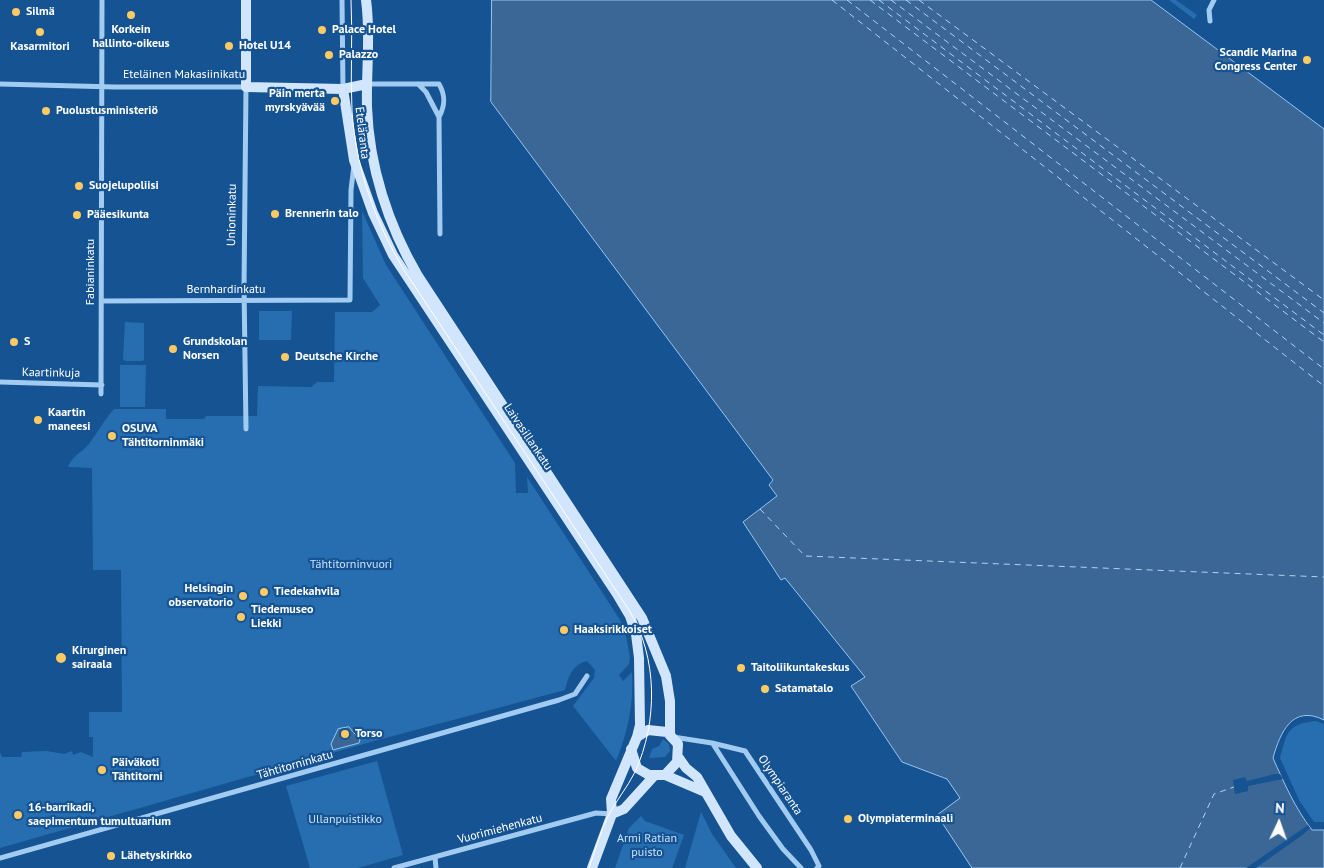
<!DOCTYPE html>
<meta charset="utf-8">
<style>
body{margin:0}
#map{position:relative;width:1324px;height:868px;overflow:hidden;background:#155392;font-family:"PT Sans",sans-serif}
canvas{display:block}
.north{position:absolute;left:1254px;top:798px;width:50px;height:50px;-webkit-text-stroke:4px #155392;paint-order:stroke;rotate:3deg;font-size:14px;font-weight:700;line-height:20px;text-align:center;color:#fff}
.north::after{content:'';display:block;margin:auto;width:18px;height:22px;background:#fff;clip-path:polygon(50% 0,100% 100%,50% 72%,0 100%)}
</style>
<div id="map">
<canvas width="1324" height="868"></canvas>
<div class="north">N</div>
</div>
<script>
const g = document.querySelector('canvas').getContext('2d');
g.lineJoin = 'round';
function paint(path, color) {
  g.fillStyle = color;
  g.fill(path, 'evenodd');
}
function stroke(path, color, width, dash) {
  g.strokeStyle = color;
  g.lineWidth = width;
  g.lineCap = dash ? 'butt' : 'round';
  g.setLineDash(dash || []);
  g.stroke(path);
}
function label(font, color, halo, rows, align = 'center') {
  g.font = font + ' "PT Sans",sans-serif';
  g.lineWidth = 4.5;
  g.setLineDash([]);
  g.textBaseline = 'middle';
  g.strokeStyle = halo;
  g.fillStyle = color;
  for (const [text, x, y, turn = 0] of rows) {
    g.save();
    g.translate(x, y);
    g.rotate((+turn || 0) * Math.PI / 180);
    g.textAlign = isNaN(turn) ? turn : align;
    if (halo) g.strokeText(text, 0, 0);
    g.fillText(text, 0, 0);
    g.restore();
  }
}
paint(new Path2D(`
 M1169,0H1176L1197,15L1194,19Z
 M362,211L386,265L515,463L516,493H528L527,477L624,626L630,657L629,664L619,675L623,681L632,672C634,703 628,732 616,761L573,706L594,678L595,670L587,661C573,664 568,677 565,690L367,743L0,848V752L2,757H21L22,752L47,751L64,754L72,751L73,755L81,752L93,757V737H89V712H122L121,570H93L92,468L68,467C73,454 84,452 91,441C99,430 105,419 114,409H166V419H204L206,416H257L258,386L311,387L317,382H334L335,312H372L380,305L363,278Z
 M259,311H292L291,340H259Z
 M125,322L144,323V359L143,361H125L123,359Z
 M120,365H146L145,407H120Z
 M1316,721L1324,724V822H1314L1299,800L1280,758C1287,732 1287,724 1316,721Z
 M663,739L669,744L670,751L665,757L649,758L652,749L659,746Z
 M377,761L403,855L358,868H310L286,786Z
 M701,812L712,834L736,868H685Z
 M641,816L645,821L684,835L672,868H615L629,828Z`), '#276eb1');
const water = new Path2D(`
 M492,0H1151L1324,129V720C1292,704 1280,733 1273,758C1284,783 1295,808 1312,830H1324V868H972L937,815L960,798L947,779L902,762L851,686L865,677L785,578L781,580L743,522L777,496L769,485L773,480L491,102Z
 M349,727L360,740L359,743L333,750L331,744L338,729Z`);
paint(water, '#3a6795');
stroke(water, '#95c6f4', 1);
paint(new Path2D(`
 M1275,774H1280L1283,779L1248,786V791L1235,794L1233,780L1245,777L1247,781Z
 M1308,825L1310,828L1305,833L1256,868H1246Z`), '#155392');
stroke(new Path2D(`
 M832,0L1324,386
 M847,0L1324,369
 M870,0L1324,342
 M879,0L1324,335
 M891,0L1324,323
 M906,0L1324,313
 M919,0L1324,300
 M760,509L805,556L1324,577
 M1180,868L1214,794L1234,787`), '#aed4f8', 1, [6, 5]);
stroke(new Path2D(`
 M342,0L343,89
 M1210,21L1209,10L1214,0
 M0,84L115,87H246L244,287L246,429
 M368,84H439C446,96 445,106 439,117
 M418,84L426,92L439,117L440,234
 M102,301L350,300L351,190L354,165
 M0,382L102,385
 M101,394L102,0
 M673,737L712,743L745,751L811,850L819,866L817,868
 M713,744L759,816L783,849L801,868
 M435,857L436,868
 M0,858L559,700L575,694L587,676
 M394,868L596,813L612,814`), '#a2cbf1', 5);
stroke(new Path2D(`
 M246,0V87L343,89L367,84
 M366,0C371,35 366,71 367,107C369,166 388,225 418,276L642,618L666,676L670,701V734
 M343,89L354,160L373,213L393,255L617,594L630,616L636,634L639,658L640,725L637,737L611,799L612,814L592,868
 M631,749L637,768L649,775H665L677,762L678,744L667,732L648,730L637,737
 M679,758L686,768L697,777L731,836L757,868
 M665,775L705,792
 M612,814L624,809L654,776`), '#d1e6fc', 10);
stroke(new Path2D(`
 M351,0C353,37 350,74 352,111C356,168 375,222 404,270L629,610C658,657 658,722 635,772C627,788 615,802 607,818C600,834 595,851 589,868`), '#fff', 1);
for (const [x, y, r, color] of [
 [16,12,5,"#ffc963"],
 [131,15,5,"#ffc963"],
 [322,30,5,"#ffc963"],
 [40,32,5,"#ffc963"],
 [229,46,5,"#ffc963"],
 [329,55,5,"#ffc963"],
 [1307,60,5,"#ffc963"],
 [335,101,5,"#ffc963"],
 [46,111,5,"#ffc963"],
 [79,186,5,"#ffc963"],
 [275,214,5,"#ffc963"],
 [77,215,5,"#ffc963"],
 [14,342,5,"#ffc963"],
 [173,349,5,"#ffc963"],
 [285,357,5,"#ffc963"],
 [38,420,5,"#ffc963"],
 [112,436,5,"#ffc963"],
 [264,592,5,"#ffc963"],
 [243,596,5,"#ffc963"],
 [241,617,5,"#ffc963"],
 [564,630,5,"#ffc963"],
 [61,658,6,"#ffc963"],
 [741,668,5,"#ffc963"],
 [765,689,5,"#ffc963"],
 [345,734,5,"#ffc963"],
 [102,770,5,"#ffc963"],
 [18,815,5,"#ffc963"],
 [848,819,5,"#ffc963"],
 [111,856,5,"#ffc963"]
]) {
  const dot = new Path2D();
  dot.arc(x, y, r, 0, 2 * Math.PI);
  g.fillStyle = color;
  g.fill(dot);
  stroke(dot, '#155392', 2);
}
label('bold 12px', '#fff', '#155392', [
 ["Silmä",26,12],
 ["Korkein",131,30,"center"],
 ["hallinto-oikeus",131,44,"center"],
 ["Palace Hotel",332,30],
 ["Hotel U14",239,46],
 ["Kasarmitori",40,47,"center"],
 ["Scandic Marina",1297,53,"right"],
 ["Congress Center",1297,67,"right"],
 ["Palazzo",339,55],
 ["Päin merta",325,94,"right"],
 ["myrskyävää",325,108,"right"],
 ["Puolustusministeriö",56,111],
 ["Suojelupoliisi",89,186],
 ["Brennerin talo",285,214],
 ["Pääesikunta",87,215],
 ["S",24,342],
 ["Grundskolan",183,342],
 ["Norsen",183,356],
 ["Deutsche Kirche",295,357],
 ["Kaartin",48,413],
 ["maneesi",48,427],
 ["OSUVA",122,429],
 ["Tähtitorninmäki",122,443],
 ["Helsingin",233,589,"right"],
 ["observatorio",233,603,"right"],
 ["Tiedekahvila",274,592],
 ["Tiedemuseo",251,610],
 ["Liekki",251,624],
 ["Haaksirikkoiset",574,630],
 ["Kirurginen",72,651],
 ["sairaala",72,665],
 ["Taitoliikuntakeskus",751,668],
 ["Satamatalo",775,689],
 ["Torso",355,734],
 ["Päiväkoti",112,763],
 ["Tähtitorni",112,777],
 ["16-barrikadi,",28,808],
 ["saepimentum tumultuarium",28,822],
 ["Olympiaterminaali",858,819],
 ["Lähetyskirkko",121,856]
], 'left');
label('12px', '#fff', '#155392', [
 ["Eteläinen Makasiinikatu",184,75],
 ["Eteläranta",362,133,83],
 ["Unioninkatu",232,215,-89],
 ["Fabianinkatu",91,272,-90],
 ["Bernhardinkatu",226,290],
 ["Kaartinkuja",51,373,1],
 ["Laivasillankatu",528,437,56],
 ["Tähtitorninkatu",295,765,-16],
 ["Olympiaranta",780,785,56],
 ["Vuorimiehenkatu",500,829,-15]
]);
label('12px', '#c9e3fc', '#155392', [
 ["Tähtitorninvuori",351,565],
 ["Ullanpuistikko",345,820],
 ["Armi Ratian",647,839],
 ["puisto",647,853]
]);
</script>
